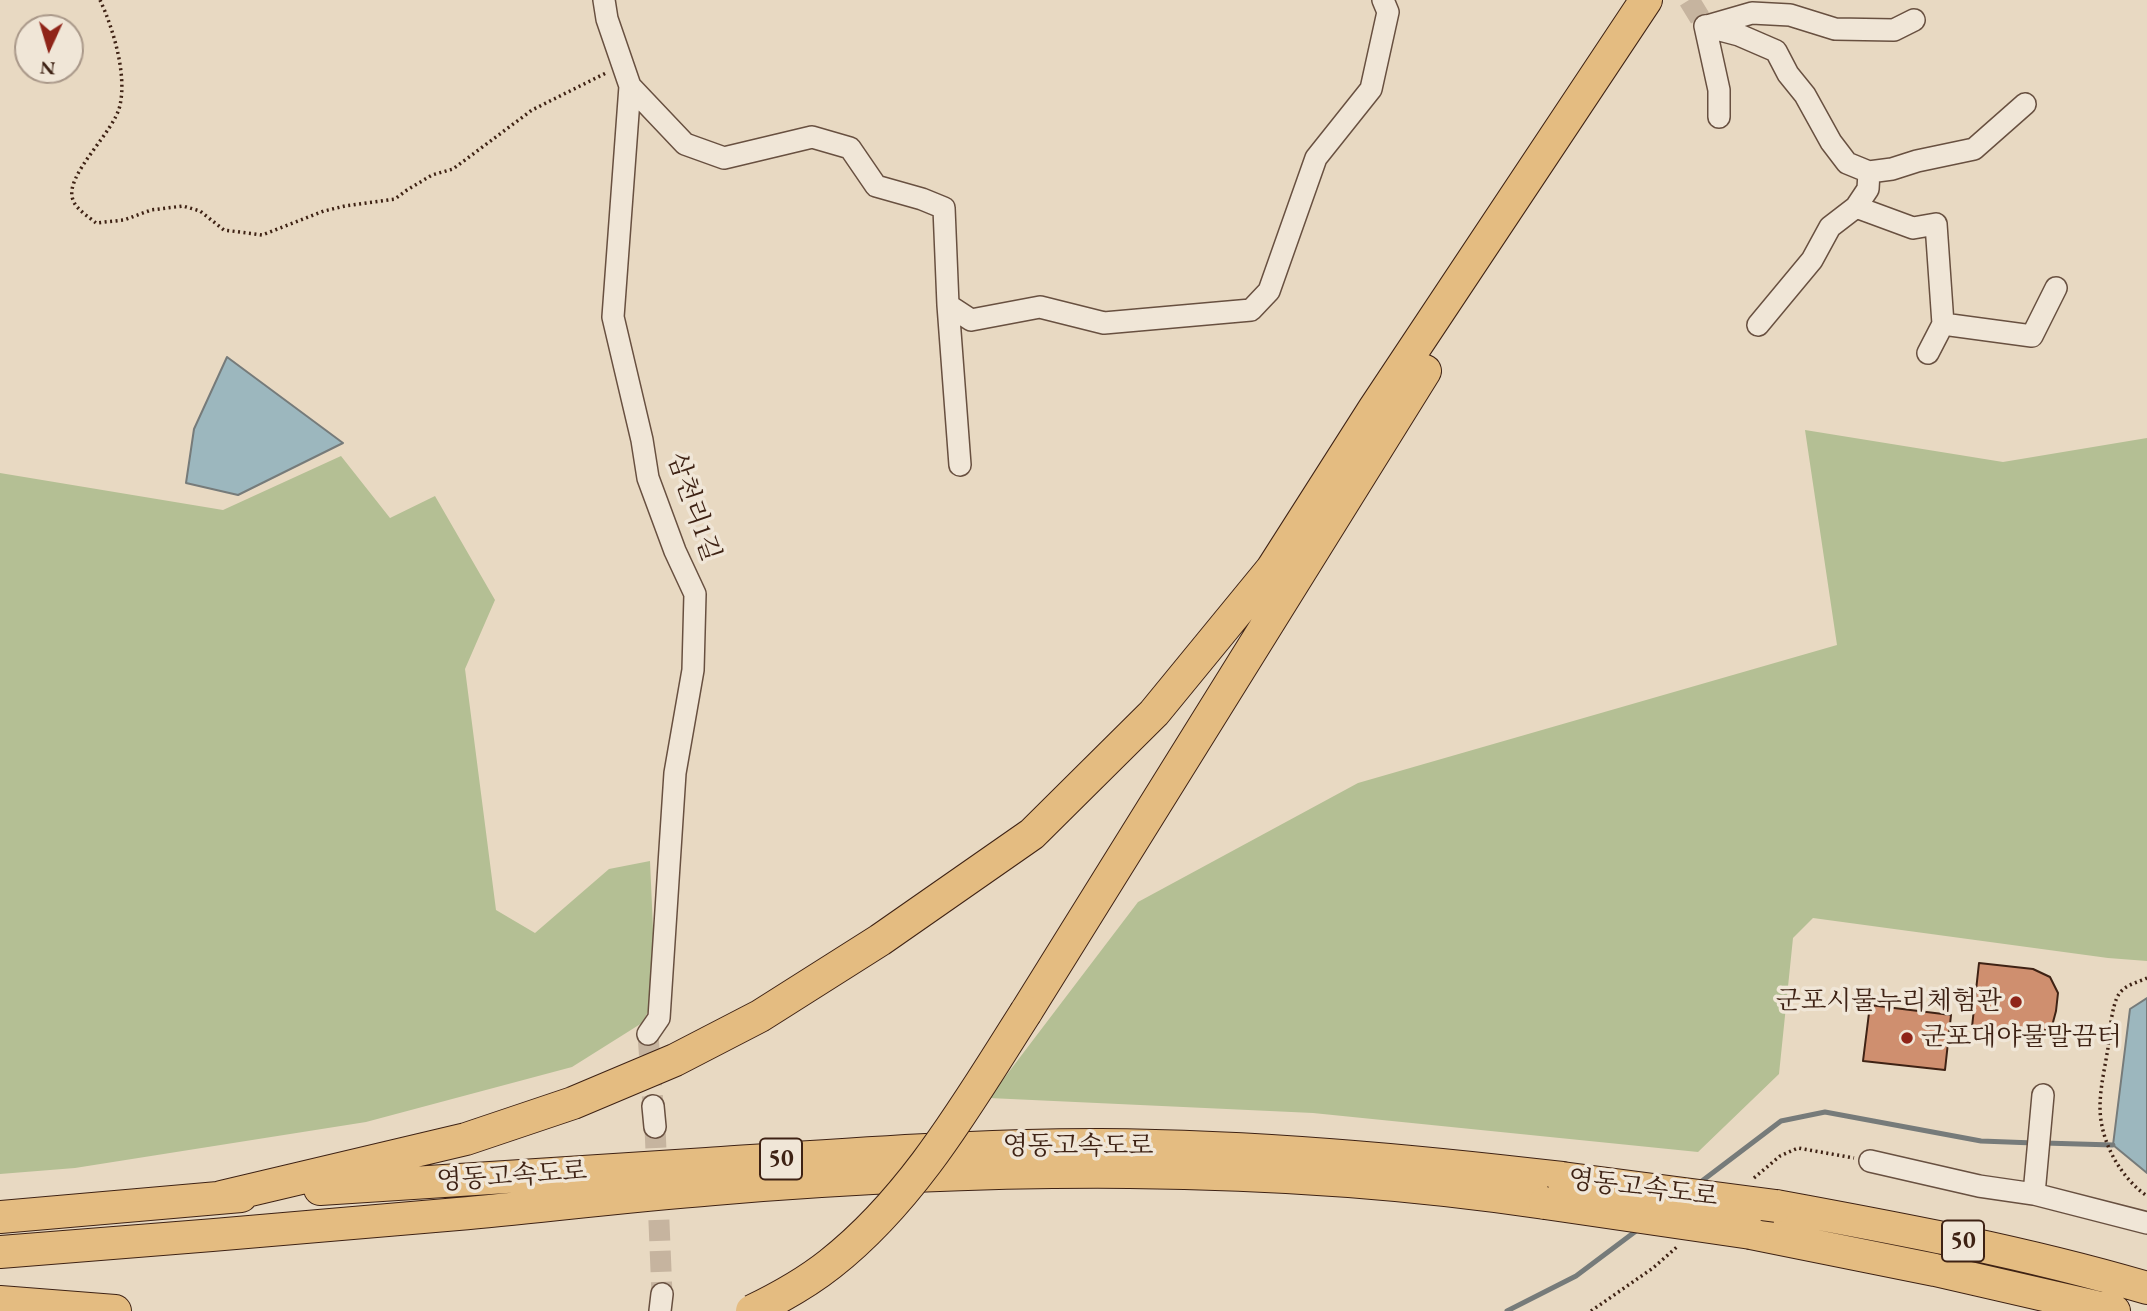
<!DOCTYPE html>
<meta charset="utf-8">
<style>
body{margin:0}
#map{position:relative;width:2147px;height:1311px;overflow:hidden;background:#e8d9c2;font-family:"EB Garamond",serif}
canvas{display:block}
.north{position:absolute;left:14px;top:14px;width:70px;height:70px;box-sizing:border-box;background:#f0e6d7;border:2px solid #a99889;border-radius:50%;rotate:184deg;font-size:19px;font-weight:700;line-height:28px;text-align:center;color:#3e2214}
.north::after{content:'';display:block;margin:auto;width:24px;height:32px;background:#8f2418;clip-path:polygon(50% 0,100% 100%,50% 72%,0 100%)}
</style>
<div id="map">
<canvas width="2147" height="1311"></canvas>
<div class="north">N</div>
</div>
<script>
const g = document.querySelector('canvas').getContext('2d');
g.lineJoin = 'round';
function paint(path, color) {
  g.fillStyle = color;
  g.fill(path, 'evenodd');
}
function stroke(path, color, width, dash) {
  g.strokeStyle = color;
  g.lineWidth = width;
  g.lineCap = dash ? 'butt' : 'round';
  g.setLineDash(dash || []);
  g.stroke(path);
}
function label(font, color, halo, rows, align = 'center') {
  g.font = font + ' "EB Garamond","Noto Serif KR",serif';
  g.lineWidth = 7;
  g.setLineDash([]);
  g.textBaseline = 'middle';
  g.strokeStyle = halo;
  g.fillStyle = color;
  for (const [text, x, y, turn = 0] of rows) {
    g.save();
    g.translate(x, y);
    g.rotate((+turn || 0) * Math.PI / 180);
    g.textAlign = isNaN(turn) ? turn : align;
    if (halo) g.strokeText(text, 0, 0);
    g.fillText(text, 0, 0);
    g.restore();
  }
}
paint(new Path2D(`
 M1805,430L2003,462L2147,438V961L2108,958L1813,918L1793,938L1779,1074L1698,1152L1313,1113L989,1098L1138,902L1358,783L1837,645Z
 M341,456L390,518L435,496L495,600L465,669L496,910L535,933L609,869L650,861L656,997L642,1023L572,1067L366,1122L75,1168L0,1174V473L223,510Z`), '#b4bf94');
const water = new Path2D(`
 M227,357L343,443L238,495L186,483L194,429Z
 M2147,998V1173L2113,1145L2130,1009Z`);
paint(water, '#9cb7be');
stroke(water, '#767b7a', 2);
stroke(new Path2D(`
 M2044,1143L2113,1145
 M1698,1184L1781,1121L1825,1112L1981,1141L2034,1143
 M1507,1311L1576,1276L1640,1228`), '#767b7a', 5);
const building = new Path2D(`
 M1979,963L2033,969L2050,977L2058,993L2056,1011L2052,1026L2038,1034L1972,1027Z
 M1870,1005L1951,1015L1945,1070L1863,1061Z`);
paint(building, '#cf8f6f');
stroke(building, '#3e2214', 2);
stroke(new Path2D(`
 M1689,0L1705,26
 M648,1034L653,1106
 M655,1127L662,1294`), '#c6b49f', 21, [21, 10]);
const minor = new Path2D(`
 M604,0L607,19L630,86L613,317L642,440L648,478L675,551L695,594L693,670L675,773L659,1018L648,1034
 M1705,26L1739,35L1776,51L1788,74L1805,95L1831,142L1847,163L1869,172L1892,169L1917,161L1974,149L2025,104
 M1705,26L1719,90V117
 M1707,26L1752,13L1790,15L1835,29L1894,30L1914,20
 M630,86L685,144L724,158L812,137L850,148L876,186L922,199L944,208L948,305L971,320L1040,307L1104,323L1251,310L1269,291L1316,158L1371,89L1388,12L1383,0
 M1869,172L1868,189L1856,207L1913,228L1936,224L1943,324L1928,353
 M948,305L960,465
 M1943,324L2032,336L2056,288
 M1758,325L1812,260L1830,227L1856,207
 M653,1106L655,1127
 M1870,1161L1979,1186L2034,1194L2147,1223
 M2034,1194L2043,1095
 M660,1311L662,1294`);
const highway = new Path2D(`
 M1026,1012L1425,371
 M320,1189C449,1181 578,1173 707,1164C838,1155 969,1145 1100,1145C1255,1146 1409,1160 1562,1178
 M221,1197L466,1139L573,1103L675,1060L760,1016L880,940L1032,834L1154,713L1272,569L1374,409L1646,0
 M1776,1206C1901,1229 2025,1252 2147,1288
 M0,1217L241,1196
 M1751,1233L1935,1270L2114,1311
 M0,1252C153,1240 305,1228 458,1214C543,1206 628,1196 714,1189C989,1166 1271,1162 1545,1203
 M0,1302L115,1311`);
stroke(minor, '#685040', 24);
stroke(highway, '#3e2214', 34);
stroke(new Path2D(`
 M100,0C113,28 127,74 120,105C115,132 63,176 73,200C76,209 89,217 96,223L124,220L151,210L183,206L200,211L224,230L262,235L324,211L345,206L395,199L407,190L432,175L453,169L532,110L606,73
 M2147,978C2138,982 2125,985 2119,994C2112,1004 2109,1035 2108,1048C2105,1067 2100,1088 2100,1107C2100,1141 2120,1177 2147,1196
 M1754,1178L1780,1156L1798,1148L1854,1158
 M1591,1311L1653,1268L1678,1246`), '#3e2214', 3.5, [2, 3.5]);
stroke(minor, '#f0e6d7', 21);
stroke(highway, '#e4bc81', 32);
const highwayBridge = new Path2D(`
 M1562,1178L1776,1206
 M1545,1203L1751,1233
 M752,1311C779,1298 806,1283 830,1264C914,1198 969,1101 1026,1012`);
stroke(highwayBridge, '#3e2214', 34, []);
stroke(highwayBridge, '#e4bc81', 32);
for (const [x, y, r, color] of [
 [2016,1002,7,"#8f2418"],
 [1907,1038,7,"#8f2418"]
]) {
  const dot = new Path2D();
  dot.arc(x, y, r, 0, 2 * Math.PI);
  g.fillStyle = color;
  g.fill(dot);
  stroke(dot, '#f0e6d7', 2.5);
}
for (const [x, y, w] of [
 [781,1159,42],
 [1963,1241,42]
]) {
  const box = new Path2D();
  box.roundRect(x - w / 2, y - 20.5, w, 41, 5);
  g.fillStyle = '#f0e6d7';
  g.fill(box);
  stroke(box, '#3e2214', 2);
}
label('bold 24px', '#3e2214', null, [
 ["50",781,1159],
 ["50",1963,1241]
]);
label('26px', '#3e2214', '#f0e6d7', [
 ["삼천리1길",693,507,71],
 ["영동고속도로",1078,1147],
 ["영동고속도로",512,1177,-4],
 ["영동고속도로",1643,1189,7]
]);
label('26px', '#3e2214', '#f0e6d7', [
 ["군포시물누리체험관",2002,1002],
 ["군포대야물말끔터",1921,1038,"left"]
], 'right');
</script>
